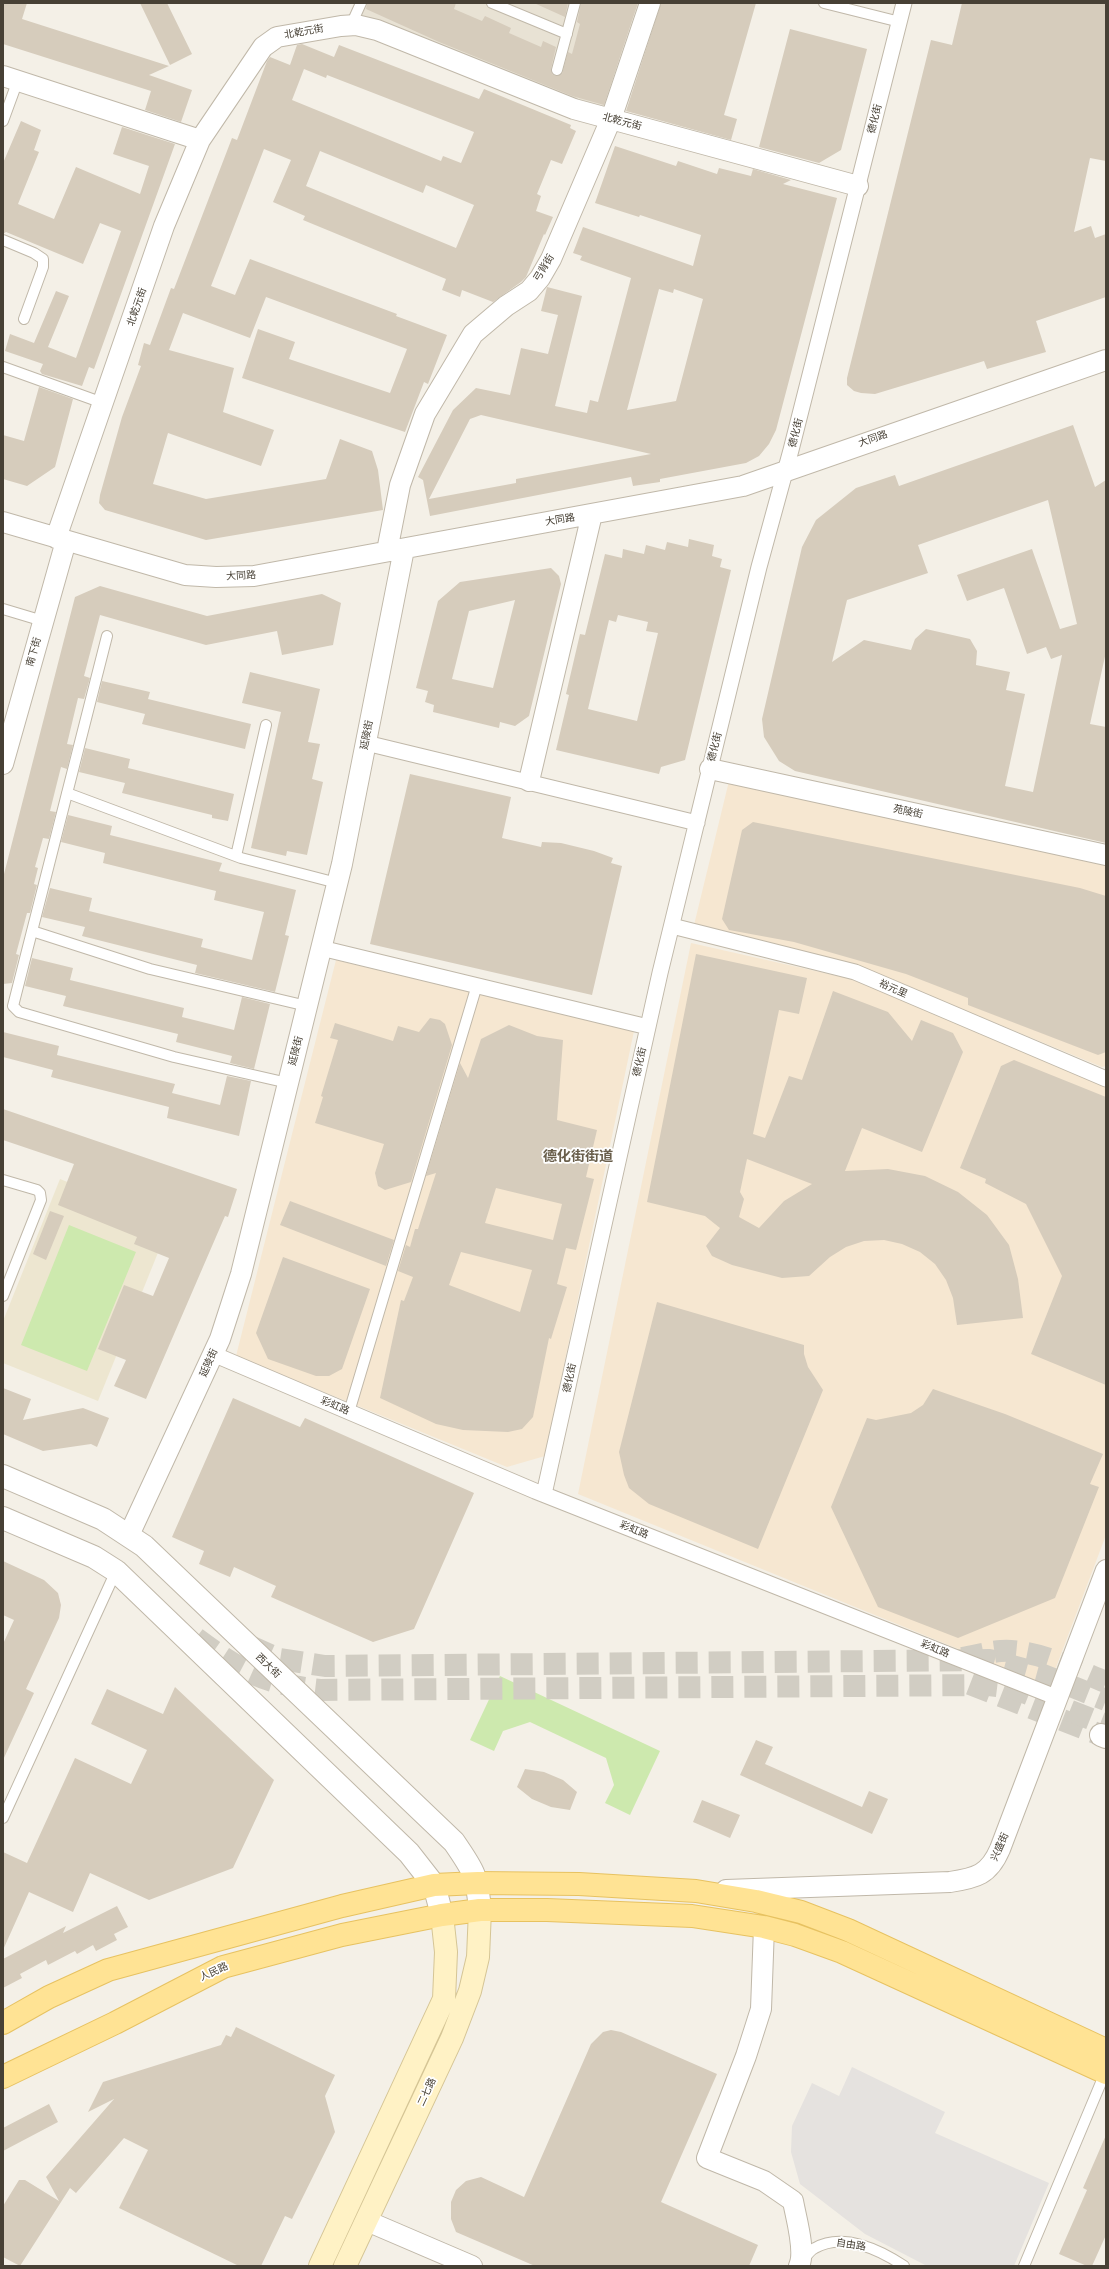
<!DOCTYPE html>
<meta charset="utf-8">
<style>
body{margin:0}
#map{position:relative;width:1109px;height:2269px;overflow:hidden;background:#f4f0e7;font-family:Manrope,sans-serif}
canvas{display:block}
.frame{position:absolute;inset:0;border:4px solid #474035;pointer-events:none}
</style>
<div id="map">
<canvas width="1109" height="2269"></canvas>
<div class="frame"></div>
</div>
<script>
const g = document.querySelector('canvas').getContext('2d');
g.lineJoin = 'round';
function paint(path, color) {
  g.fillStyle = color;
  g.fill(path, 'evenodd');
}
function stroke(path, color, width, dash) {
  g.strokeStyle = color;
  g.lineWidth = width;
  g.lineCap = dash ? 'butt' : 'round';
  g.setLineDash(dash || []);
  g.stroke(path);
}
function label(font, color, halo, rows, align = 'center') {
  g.font = font + ' Manrope,"Noto Sans SC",sans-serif';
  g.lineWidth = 3.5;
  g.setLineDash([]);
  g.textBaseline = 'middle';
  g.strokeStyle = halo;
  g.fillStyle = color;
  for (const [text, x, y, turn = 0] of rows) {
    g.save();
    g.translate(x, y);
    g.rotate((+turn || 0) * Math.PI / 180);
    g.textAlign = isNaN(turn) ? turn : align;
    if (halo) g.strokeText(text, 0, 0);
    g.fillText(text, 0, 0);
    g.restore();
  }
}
paint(new Path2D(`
 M367,3H635L605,107L543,89L361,16Z`), '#e8e2d4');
paint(new Path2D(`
 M729,781L1106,865V1066L1102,1067L855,965L694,925Z
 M691,943L851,979L1106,1085V1535L1049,1686L578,1494Z
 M336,960L634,1031L545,1456L507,1467L236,1356Z`), '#f6e7d1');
paint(new Path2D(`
 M60,1179L170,1223L98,1401L3,1363V1321Z`), '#ede6d0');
paint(new Path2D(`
 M69,1225L136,1252L87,1371L21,1345Z
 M500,1676L660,1751L630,1815L605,1803L614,1785L606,1758L530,1722L503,1731L494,1751L470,1740Z`), '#cde9ae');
paint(new Path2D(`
 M852,2067L945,2112L935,2133L1049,2183L1014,2266H927L865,2234L800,2184L791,2152L792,2126L812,2083L839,2096Z`), '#e5e2df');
paint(new Path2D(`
 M3,3H27L22,19L169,66L149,75L192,90L181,122L145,110L151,91L3,44Z
 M140,3H167L192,54L170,65Z
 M367,3H456L454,9L482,21L485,16L511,28L509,33L541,47L543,41L556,47L551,69L552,74L556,76L562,74L568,52L572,54L580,24L577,22L581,3H638L604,105L572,96L439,42L366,9Z
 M534,3H568L565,17Z
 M661,3H756L724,115L737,119L731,140L626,111Z
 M962,3H1106V161L1090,158L1074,232L1091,226L1095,238L1106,234V297L1036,321L1046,352L987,369L984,361L875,394L861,393L854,391L847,385V378L931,40L952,45Z
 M790,29L867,49L841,150L819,163L759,147Z
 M302,44L334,57L339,45L479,99L484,89L571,125L570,128L576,131L562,164L551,160L537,194L541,196L536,211L553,217L545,235L544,234L526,277L521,282L493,302L462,290L460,297L442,290L446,279L303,220L305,216L273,202L291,160L264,149L211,286L235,295L250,259L397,314L396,316L447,335L428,384L424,382L405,432L242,378L258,329L295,342L289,359L390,393L407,349L266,297L250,338L183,313L169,350L234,368L223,412L274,430L261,466L168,433L153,484L206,499L326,479L340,439L372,451L378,470L383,510L206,540L105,510L99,503L100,495L122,417L141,366L138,365L144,343L150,345L171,288L174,289L232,138L237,140L267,61L270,57L290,65L297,45ZM304,69L326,78L327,75L474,132L461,163L443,156L441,161L292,100ZM320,151L423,193L426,185L474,205L456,248L306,186Z
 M21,121L41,130L34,150L39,152L18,204L54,219L76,167L140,194L149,166L113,154L122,127L175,144L94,369L89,367L82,386L42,374L40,371L43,364L5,351L10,334L34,343L56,291L69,296L48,347L76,358L121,231L100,223L83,264L6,232L3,234V163Z
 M615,146L676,166L678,161L717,174L719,168L751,176L753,169L791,180L783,184L837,198L776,430L769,444L759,456L746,463L660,479V482L633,486L631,477L430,516L423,480L418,477L453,410L476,388L510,395L521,348L548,354L558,315L541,311L547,287L582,296L555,406L587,413L590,400L598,402L631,278L580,260L582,256L573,253L583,227L693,266L701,235L640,215L639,217L595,203ZM659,289L673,293L674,289L703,299L676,401L627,410ZM481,415L651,454L516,479V483L429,499L470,419Z
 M39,387L73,399L55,467L27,486L3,479V435L24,441Z
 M1073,425L1095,487L1106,480V652L1090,724L1106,727V843L795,771L779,761L764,737L762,719L802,547L816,520L856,488L895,475L899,486ZM1048,500L1077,624L1060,629L1032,549L957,575L967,601L1004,588L1027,654L1046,647L1051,659L1062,655L1033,792L1005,786L1025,694L1006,690L1010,672L976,665L977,651L970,639L926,629L915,639L911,650L864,640L832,662L847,600L928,573L918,545Z
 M689,539L714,545L712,556L722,559L720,567L731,570L685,760L661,767L659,774L556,750L569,695L566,694L580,634L585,635L605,554L622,558L623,549L644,554L646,545L665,550L667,542L688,547ZM618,615L648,622L646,631L658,633L637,721L588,709L609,620L616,622Z
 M551,568L559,576L561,584L529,716L515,726L500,722L499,728L433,712L434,705L425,702L428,691L416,688L438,601L460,582ZM515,600L493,688L452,679L469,611Z
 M100,586L207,616L322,594L341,603L333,645L282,655L277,631L206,645L100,615L84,676L90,678L84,699L78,698L67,744L73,745L67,769L61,767L50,811L56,812L49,839L43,838L35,867L38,868L34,884L37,885L30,913H27L16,954L19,955L12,983L3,984V878L75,597Z
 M250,672L320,689L308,742L320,744L312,779L323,782L307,855L287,851L286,856L251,848L281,712L242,703Z
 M102,681L150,692L148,699L251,724L245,749L142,724L145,714L97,702Z
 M85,748L130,759L128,768L234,794L228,821L212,818V815L122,793L125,783L79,772Z
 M410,774L511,797L502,838L541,847L542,842L561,843L594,851L613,858L611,863L622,866L592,995L370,944Z
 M68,815L112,826L110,835L222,863L219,871L296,890L285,935L289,936L275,992L195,973L197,965L82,936L85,927L42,917L50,888L92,898L89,911L203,939L201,947L252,960L264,912L214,900L216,891L103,863L105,853L61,842Z
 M753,822L1080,888L1106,896V1052L1098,1055L968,1005V998L906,974L794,942L729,930L722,919L742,830Z
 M696,954L807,978L799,1014L779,1010L753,1134L765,1138L789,1076L802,1080L833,991L888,1012L912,1041L921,1020L953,1033L963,1052L922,1152L862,1128L845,1171L888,1169L925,1176L958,1192L987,1215L1009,1245L1018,1279L1023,1318L957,1325L953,1298L946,1280L935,1264L920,1252L902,1244L884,1240L864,1241L846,1247L830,1257L809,1276L782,1278L732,1265L712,1256L706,1246L720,1228L705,1216L647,1202ZM747,1159L812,1184L784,1201L759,1228L739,1217L744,1199L740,1192Z
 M32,958L73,968L70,980L184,1008L182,1017L234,1030L242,997L270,1004L254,1069L230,1063L232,1056L176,1042L178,1034L63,1006L66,996L25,986Z
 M430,1018L440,1020L445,1024L452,1045L411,1182L385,1190L378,1186L375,1173L384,1144L315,1123L323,1097L321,1096L338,1040L330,1038L335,1023L393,1041L398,1026L419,1032Z
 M509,1025L537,1036L563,1040L557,1120L597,1130L586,1177L594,1179L576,1250L566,1248L557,1284L567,1287L551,1339L549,1338L533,1417L522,1429L508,1432L463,1430L436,1424L380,1398L401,1300L404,1301L413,1277L398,1271L406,1245L410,1247L415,1229H418L436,1173L426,1176L460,1063L468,1078L481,1039ZM496,1188L562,1204L553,1240L485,1223ZM461,1252L532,1270L520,1312L449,1285Z
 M3,1032L59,1046L57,1055L175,1084L172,1093L220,1105L227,1076L251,1081L239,1136L167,1118L169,1107L51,1077L53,1070L3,1057Z
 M1014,1060L1106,1097V1385L1031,1354L1062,1276L1026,1204L985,1183L986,1179L960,1168L1001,1066Z
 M3,1109L237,1189L228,1217L225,1216L146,1399L114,1386L126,1360L98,1349L124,1285L153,1296L169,1258L134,1244L137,1237L58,1205L74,1164L3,1140Z
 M290,1201L394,1240L386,1266L280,1225Z
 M50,1211L64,1216L46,1260L33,1254Z
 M283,1257L370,1289L342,1369L329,1376H316L268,1359L256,1333Z
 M657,1302L804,1345V1354L808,1367L823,1390L758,1549L649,1504L629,1488L624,1475L619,1452Z
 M3,1388L31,1399L23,1420L83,1408L109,1418L97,1447L91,1444L43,1451L3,1434Z
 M933,1389L1005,1414L1103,1454L1090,1484L1099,1487L1055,1598L958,1638L878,1607L831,1507L867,1418L876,1420L911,1413L923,1405Z
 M233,1398L300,1427L305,1418L474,1493L414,1629L373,1642L271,1597L276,1586L234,1567L230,1577L199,1564L204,1551L172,1537Z
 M3,1561L44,1580L58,1593L61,1605L59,1618L26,1689L34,1693L3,1760V1644L14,1620L3,1615Z
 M175,1687L274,1780L233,1868L149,1900L90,1873L73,1912L29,1892L3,1950V1852L27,1863L75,1758L131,1784L147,1750L91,1724L107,1689L163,1714Z
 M756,1740L773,1747L765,1764L862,1807L869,1791L888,1799L872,1834L740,1775Z
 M525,1769L544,1772L563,1780L577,1792L570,1810L551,1807L532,1799L517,1787Z
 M702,1800L740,1815L730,1838L693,1822Z
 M117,1906L128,1927L114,1934L117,1940L96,1951L93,1945L77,1954L75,1951L48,1965L46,1960L20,1974L22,1978L3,1988V1959L66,1926L63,1933Z
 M236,2027L335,2075L325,2096L335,2132L292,2219L285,2216L261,2266H239L119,2208L148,2150L124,2138L76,2193L70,2188L20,2266L3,2257V2206L19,2180H25L59,2201L46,2177L114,2099L88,2112L103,2082L221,2045L226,2035L231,2037Z
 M611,2030L621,2032L717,2074L661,2202L758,2245L749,2266H535L456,2232L451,2219V2202L456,2190L466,2181L481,2177L524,2197L591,2044L603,2032Z
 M49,2104L58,2122L3,2151V2128Z
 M1106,2135V2235L1092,2266H1087L1059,2254L1087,2190L1083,2188Z`), '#d6ccbc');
stroke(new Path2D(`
 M962,1658C975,1656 988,1652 1001,1651C1038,1649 1073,1669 1106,1682
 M970,1684L1101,1735`), '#d1cdc3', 22, [22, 11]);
stroke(new Path2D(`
 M196,1638C240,1671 265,1684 320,1690L989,1685L1013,1688L1106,1725
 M250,1646L279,1659L325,1666L990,1660L1038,1673L1106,1700`), '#d1cdc3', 22, [22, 11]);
const service = new Path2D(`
 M492,3L567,34
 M824,3L900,22
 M351,25L361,3
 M557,70L575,3
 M3,121L18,80
 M3,240L34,253L43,259V267L24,319
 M3,367L103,403
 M3,609L43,621
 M107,636L13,1006L19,1012L174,1057L288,1083
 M67,793L241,858L337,883
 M236,856L266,725
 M32,931L150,969L307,1006
 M3,1180L37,1190L40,1193L41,1200L3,1296
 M349,1412L477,985
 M3,1818L116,1571
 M802,2261C806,2257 810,2250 815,2248C843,2232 880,2250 904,2266
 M1024,2266L1105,2073`);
const pedestrian = new Path2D(`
 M366,743L697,823
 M672,926L855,972L1106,1079
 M321,948L648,1027
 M213,1354L535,1491L1058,1698
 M544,1494L660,973L759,567L791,450L904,3`);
const minor = new Path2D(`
 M3,76L200,140
 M3,522L185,575L216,577L254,576L743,486L1106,360
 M56,538L164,226L200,140L263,47L277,37L341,26L356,25L377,30L574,109L858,186
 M387,551L400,485L425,414L473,334L506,306L529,291L540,278L551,259L611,119L650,3
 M3,764L66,541
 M710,769L1106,855
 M529,781L592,514
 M129,1535L220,1339L241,1274L342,864L404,549
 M726,1890L950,1882C976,1878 989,1875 1000,1849L1106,1570
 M764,1927L761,2009L746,2056L707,2158L764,2181L793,2201C796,2218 806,2251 799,2266
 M367,2221L472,2266`);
const tertiary = new Path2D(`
 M3,1476L103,1519L144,1546L454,1842C474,1871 477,1875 480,1910
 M3,1518L94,1557L116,1571L409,1853L434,1885L442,1915
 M1101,1735L1106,1737`);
const secondary = new Path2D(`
 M320,2266L444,1999L446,1952L442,1915
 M345,2266L452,2038L470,1991L478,1957L480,1910`);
const primary = new Path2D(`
 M3,2023L49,1997L108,1970L342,1906L434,1885L478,1883L579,1884L696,1891L756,1901L801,1912L848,1930L1106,2050
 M3,2077L115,2023L223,1967L342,1935L442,1915L480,1910H547L692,1916L764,1927L795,1935L842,1952L1106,2073`);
stroke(service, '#c0b8a9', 12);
stroke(pedestrian, '#c0b8a9', 17);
stroke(minor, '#c0b8a9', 22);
stroke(tertiary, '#c0b8a9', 24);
stroke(secondary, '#d5c595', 24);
stroke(primary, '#e7c261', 24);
stroke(service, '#fff', 10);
stroke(pedestrian, '#fff', 15);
stroke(minor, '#fff', 20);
stroke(tertiary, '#fff', 22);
stroke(secondary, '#fff2c5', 22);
stroke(primary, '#ffe394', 22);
label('10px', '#474035', '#fff', [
 ["北乾元街",304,32,-10],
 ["德化街",875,119,-76],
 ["北乾元街",622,122,15],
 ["弓背街",544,268,-59],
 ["北乾元街",137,307,-71],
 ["德化街",796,433,-76],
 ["大同路",873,439,-19],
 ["大同路",560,520,-10],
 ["大同路",241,576,-3],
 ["南下街",34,652,-74],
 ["延陵街",367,735,-79],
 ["德化街",715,747,-76],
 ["苑陵街",908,812,12],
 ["裕元里",893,989,24],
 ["延陵街",296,1051,-76],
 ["德化街",640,1062,-77],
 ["延陵街",209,1363,-66],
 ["德化街",570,1378,-78],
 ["彩虹路",335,1406,23],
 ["彩虹路",634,1530,22],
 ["彩虹路",935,1649,22],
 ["西大街",268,1666,44],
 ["兴盛街",1000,1847,-66],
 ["人民路",214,1972,-25],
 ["二七路",427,2092,-65],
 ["自由路",851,2245,9]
]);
label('bold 14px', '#6a5f4c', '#fff', [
 ["德化街街道",578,1157]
]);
</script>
